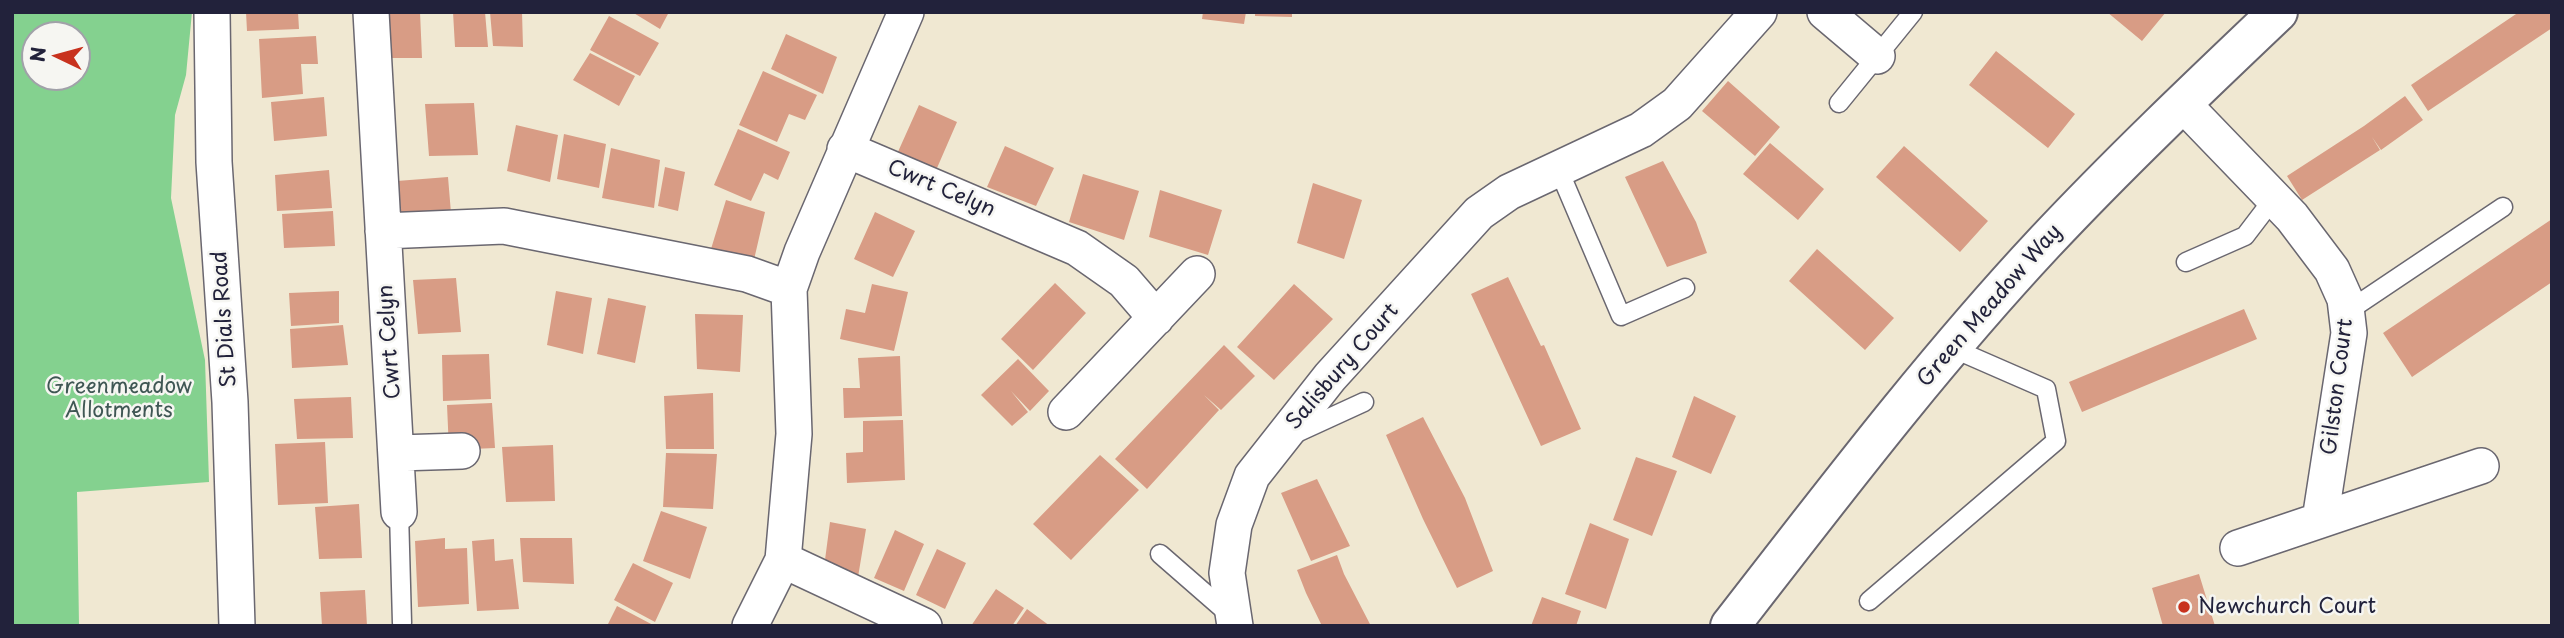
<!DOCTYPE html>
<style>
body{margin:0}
#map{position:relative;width:2564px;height:638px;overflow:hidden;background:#f0e8d2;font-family:"Playpen Sans",sans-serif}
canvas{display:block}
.frame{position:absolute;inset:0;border:14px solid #22223b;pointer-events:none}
.north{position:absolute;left:21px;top:21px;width:70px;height:70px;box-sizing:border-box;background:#f6f6f2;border:2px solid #a1a1a9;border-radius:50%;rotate:275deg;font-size:19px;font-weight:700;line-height:28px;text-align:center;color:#22223b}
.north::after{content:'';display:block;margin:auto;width:24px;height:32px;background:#c8321e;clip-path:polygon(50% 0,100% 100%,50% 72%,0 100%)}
</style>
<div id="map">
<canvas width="2564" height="638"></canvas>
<div class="frame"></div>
<div class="north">N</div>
</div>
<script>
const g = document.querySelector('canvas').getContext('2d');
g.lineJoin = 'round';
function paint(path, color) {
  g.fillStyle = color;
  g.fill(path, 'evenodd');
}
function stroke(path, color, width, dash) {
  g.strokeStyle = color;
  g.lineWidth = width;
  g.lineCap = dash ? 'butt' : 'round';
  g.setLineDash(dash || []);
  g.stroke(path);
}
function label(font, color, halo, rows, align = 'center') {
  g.font = font + ' "Playpen Sans",sans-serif';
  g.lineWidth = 5;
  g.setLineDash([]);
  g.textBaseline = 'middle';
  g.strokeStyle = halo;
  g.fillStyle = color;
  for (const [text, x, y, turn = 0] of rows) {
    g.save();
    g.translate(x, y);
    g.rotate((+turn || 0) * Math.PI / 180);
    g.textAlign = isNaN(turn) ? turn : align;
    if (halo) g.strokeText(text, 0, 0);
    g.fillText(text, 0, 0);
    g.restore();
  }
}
paint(new Path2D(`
 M12,12H192L186,75L175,115L171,198L205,360L209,482L77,492L79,626H12ZM35,35H77V77H35Z`), '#84d18f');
paint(new Path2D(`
 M246,12H298L299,29L247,31Z
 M386,12H420L422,58H388Z
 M453,12H485L488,47H455Z
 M490,12H522L523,47L493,46Z
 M632,12H669L660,29Z
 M1203,12H1246L1244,24L1202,19Z
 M1255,12H1292V17L1255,16Z
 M2107,12H2166L2142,41Z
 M2519,12H2552V28L2428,111L2411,85Z
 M609,16L659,43L640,76L590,50Z
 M786,34L837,57L823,94L771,69Z
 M316,36L318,64H301L303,94L262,98L259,39Z
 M1996,51L2075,114L2048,148L1969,85Z
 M590,53L635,76L619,106L573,80Z
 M763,71L817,95L805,120L789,114L777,142L739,125Z
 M1728,81L1780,127L1755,156L1702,111Z
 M2405,96L2423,120L2381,150L2372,137L2380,150L2302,200L2287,176L2364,126Z
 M324,97L327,136L274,141L271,102Z
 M474,103L478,155L429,156L425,104Z
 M919,105L957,122L937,168L897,154Z
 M516,125L558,135L550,182L507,171Z
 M738,129L790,152L778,180L764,173L751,201L714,185Z
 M564,134L606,144L599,188L557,179Z
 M1770,143L1824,189L1798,220L1743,174Z
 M1005,146L1054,168L1036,206L987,187Z
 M1904,146L1988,221L1960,252L1876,177Z
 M611,148L660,160L654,208L602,198Z
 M1663,161L1696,222L1707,253L1667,267L1625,177Z
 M665,167L685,172L678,211L658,206Z
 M329,170L332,208L277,211L275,175Z
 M1083,174L1139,191L1124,240L1069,222Z
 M448,177L451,213L400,217L397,181Z
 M1313,183L1362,200L1344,259L1297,243Z
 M1160,190L1222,210L1208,255L1149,237Z
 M726,200L765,212L753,264L711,249Z
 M333,211L335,246L284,248L282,214Z
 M875,212L915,231L893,277L854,259Z
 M2552,219V282L2412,377L2383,333Z
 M1817,249L1894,318L1865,350L1789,281Z
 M1508,277L1541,346L1544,345L1581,429L1541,446L1471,294Z
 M456,278L461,332L418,334L413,280Z
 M1055,283L1086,313L1033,370L1001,339Z
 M872,284L908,292L894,351L840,339L846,309L865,313Z
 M1294,284L1333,319L1274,380L1237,347Z
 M339,291V323L291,326L289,293Z
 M556,291L592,298L583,354L547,345Z
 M608,298L646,306L635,363L597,354Z
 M2244,309L2257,339L2082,412L2069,382Z
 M695,314L743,315L740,372L697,369Z
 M343,325L348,365L292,368L290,329Z
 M1224,345L1255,376L1221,410L1204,395L1219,410L1147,489L1115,459Z
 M489,354L491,399L443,401L442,355Z
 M900,356L902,416L844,418L843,388H860L858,358Z
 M1018,359L1049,391L1030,411L1011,391L1028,412L1012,426L981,395Z
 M713,393L714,449H666L664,396Z
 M1694,396L1736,416L1711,474L1672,457Z
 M351,397L353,438L297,439L294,399Z
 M492,403L495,448L449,450L447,405Z
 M1423,417L1465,498L1493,571L1457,588L1423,519L1386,435Z
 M903,420L905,480L847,483L846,453L863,452V421Z
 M325,442L328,503L278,505L275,444Z
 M553,445L555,501L506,502L502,447Z
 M666,453L717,454L713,509L663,507Z
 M1100,455L1139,490L1071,560L1033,524Z
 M1636,457L1677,471L1652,536L1613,520Z
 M1317,479L1350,546L1311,561L1281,493Z
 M359,504L362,558L319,559L315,507Z
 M661,511L707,527L690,579L643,561Z
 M830,522L866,529L857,583L823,575Z
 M1590,523L1629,539L1606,609L1565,594Z
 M895,530L924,544L904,591L874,578Z
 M445,538V549L467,548L469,604L418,607L415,541Z
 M520,538H572L574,584L523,582Z
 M494,539L495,561L513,559L519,609L477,611L472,541Z
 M937,549L966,563L945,609L916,595Z
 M1337,555L1344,574L1371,626H1322L1306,593L1297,570Z
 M633,563L673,583L655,622L614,600Z
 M2199,574L2215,626H2163L2152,588Z
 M996,589L1024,608L1012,626H971Z
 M365,590L367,626H322L320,592Z
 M1542,597L1581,611L1576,626H1531Z
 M617,606L655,626H607Z
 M1027,609L1050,626H1015Z`), '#d89c85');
const service = new Path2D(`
 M1839,103L1913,12
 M1558,168L1621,316L1685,288
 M2186,262L2245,236L2274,198
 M2348,311L2503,207
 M1292,435L1364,402
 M399,512L402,623
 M1160,554L1230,615
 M1869,601L2056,441L2046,389L1952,348`);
const minor = new Path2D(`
 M212,12L214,162L230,402L237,626
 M371,12L399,512
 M1825,12L1877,56
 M2182,103L2292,217L2332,270L2345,299L2349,333L2320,520
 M845,149L1077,248L1124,281L1156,318
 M383,231L504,226L747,274L789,289
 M1066,412L1197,274
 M398,453L462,451
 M2238,548L2481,466
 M783,560L924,626
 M750,626L783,560L794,434L789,289L802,252L906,12
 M1235,626L1227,573L1234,525L1252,476L1330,377L1479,213L1509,192L1641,130L1677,104L1759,12`);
const tertiary = new Path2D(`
 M1730,626C1831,496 1931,364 2044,243C2119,163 2198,88 2278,12`);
stroke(service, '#6a6770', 21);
stroke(minor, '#6a6770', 38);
stroke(tertiary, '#6a6770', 42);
stroke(service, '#fff', 18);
stroke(minor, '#fff', 35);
stroke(tertiary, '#fff', 38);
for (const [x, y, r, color] of [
 [2184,607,7,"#c8321e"]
]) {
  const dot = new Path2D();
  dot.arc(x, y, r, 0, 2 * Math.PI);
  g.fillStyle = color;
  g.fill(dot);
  stroke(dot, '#f6f6f2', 2.5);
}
label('21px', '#22223b', '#f6f6f2', [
 ["Cwrt Celyn",941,189,23],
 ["Green Meadow Way",1990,306,-49],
 ["St Dials Road",225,319,-94],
 ["Cwrt Celyn",390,342,-94],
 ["Salisbury Court",1343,367,-49],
 ["Gilston Court",2338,387,-83]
]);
label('21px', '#3f5754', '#f6f6f2', [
 ["Greenmeadow",119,387],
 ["Allotments",119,411]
]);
label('21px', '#22223b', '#f6f6f2', [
 ["Newchurch Court",2198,607]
], 'left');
</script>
